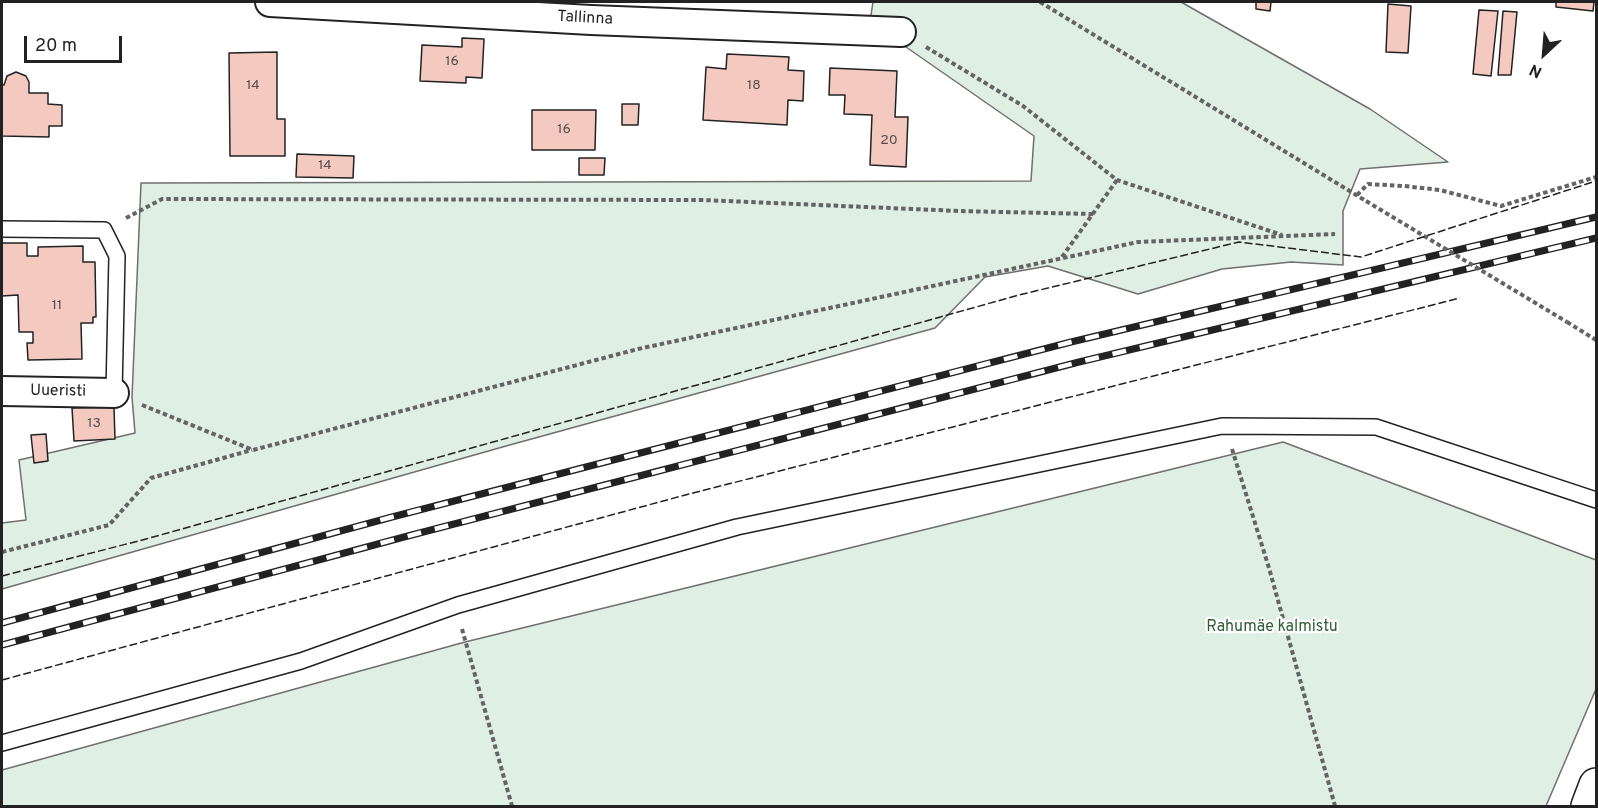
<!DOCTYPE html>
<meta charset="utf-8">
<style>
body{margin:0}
#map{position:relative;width:1598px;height:808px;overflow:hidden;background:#fff;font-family:Overpass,sans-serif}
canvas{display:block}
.frame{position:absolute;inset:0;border:3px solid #222;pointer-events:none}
.north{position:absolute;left:1514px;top:24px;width:60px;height:60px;-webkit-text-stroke:4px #fff;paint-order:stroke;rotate:206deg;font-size:16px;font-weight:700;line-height:24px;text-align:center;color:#222}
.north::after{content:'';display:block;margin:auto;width:21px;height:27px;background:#222;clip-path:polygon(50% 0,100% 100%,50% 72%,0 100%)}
.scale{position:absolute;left:24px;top:36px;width:98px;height:27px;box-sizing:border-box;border:3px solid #222;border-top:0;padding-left:8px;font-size:18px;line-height:21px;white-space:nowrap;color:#222;-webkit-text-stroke:4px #fff;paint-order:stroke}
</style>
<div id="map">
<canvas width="1598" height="808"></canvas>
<div class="frame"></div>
<div class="north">N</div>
<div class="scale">20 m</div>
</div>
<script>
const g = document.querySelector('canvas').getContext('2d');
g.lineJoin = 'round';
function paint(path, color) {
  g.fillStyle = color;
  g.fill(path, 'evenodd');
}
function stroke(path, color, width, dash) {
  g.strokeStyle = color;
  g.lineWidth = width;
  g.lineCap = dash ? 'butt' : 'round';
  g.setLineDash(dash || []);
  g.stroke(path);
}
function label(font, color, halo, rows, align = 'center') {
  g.font = font + ' Overpass,sans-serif';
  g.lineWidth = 4.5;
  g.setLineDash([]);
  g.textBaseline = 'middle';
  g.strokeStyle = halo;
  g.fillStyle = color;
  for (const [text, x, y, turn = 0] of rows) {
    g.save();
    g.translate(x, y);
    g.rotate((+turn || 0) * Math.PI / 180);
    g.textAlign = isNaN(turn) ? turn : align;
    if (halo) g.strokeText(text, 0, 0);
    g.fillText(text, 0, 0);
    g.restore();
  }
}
const green = new Path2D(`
 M873,2H1181L1370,109L1448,162L1360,169L1343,211V265L1291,262L1222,269L1138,294L1048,266L985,277L935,328L506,446L2,589V523L26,520L19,460L135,433L132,397L141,183L1031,181L1034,136L870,22Z
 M1283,442L1596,560V689L1546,806H2V770L465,642Z`);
paint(green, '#e0efe3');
stroke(green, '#6f6f6f', 1.5);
const building = new Path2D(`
 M1256,2H1271L1270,11L1256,9Z
 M1556,2H1594L1593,11L1556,7Z
 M1388,4L1411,6L1408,53L1386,52Z
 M1479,10L1498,11L1491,76L1473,74Z
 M1503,11L1517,12L1511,75H1498Z
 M462,38L484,39L482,78L466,77V83L420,81L422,45L462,47Z
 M277,52V119H285V156H230L229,53Z
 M727,54L789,57L788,70L804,71L803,101L788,100L787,125L703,120L706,67L726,69Z
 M830,68L897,71L895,117H908L906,167L870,165L872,115L844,114L845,95H829Z
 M16,72L26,76L29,82V93H48V104L62,105V126H49V137L2,136V85H4L7,76Z
 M622,104H639L638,125H622Z
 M532,110H596L595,150H532Z
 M297,154L354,156L353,178L296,177Z
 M579,158H605L604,175H579Z
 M2,243H27V256H38V247L83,246V262H95L96,317H93V323H81L82,359L28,360L27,343H33V332H19L18,295L2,296Z
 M114,407L115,439L74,441L72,408Z
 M46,434L48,461L34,463L31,435Z`);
paint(building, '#f3c9c0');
stroke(building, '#222', 1.5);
const service = new Path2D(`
 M2,229L104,230L117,256L114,393
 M2,743L301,661L458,605L737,527L1222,426L1376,427L1596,500`);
const minor = new Path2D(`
 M270,2L591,20L901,32
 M2,391L114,393`);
const tertiary = new Path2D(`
 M1588,806L1596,785`);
stroke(service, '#222', 18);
stroke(minor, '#222', 32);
stroke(tertiary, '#222', 36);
stroke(new Path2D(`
 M1040,2L1366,201
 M926,47L1023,106L1117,180L1282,235
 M1357,195L1368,184L1404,186L1440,190L1501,206L1596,177
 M126,218L162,199L703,200L959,211L1093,214
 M1062,257L1117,180
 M1567,322L1596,340
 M142,405L253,450L638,349L1138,242L1335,234
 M1232,449L1269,568L1335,806
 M2,552L109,525L151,478L252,450
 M462,629L512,806`), '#646464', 4, [4.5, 3]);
stroke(service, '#fff', 15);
stroke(minor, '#fff', 28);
stroke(tertiary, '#fff', 33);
const rail = new Path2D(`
 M2,623L392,517L1071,342L1596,217
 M2,645L404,537L1079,362L1596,238`);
stroke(rail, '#222', 7);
stroke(rail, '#fff', 4.5, [14]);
stroke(new Path2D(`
 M1366,201L1567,322`), '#646464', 4, [4.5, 3]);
stroke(new Path2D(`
 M2,576L146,539L1019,295L1239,242L1361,257L1596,181
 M2,680L689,494L1460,298`), '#222', 1.5, [8, 3]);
label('14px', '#564c4a', null, [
 ["16",452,62],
 ["14",253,86],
 ["18",754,86],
 ["16",564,130],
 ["20",889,141],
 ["14",325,166],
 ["11",57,306],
 ["13",94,424]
]);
label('16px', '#222', '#fff', [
 ["Tallinna",585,19,3],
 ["Uueristi",58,392,1]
]);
label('16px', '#2f5e38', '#fff', [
 ["Rahumäe kalmistu",1272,628]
]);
</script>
